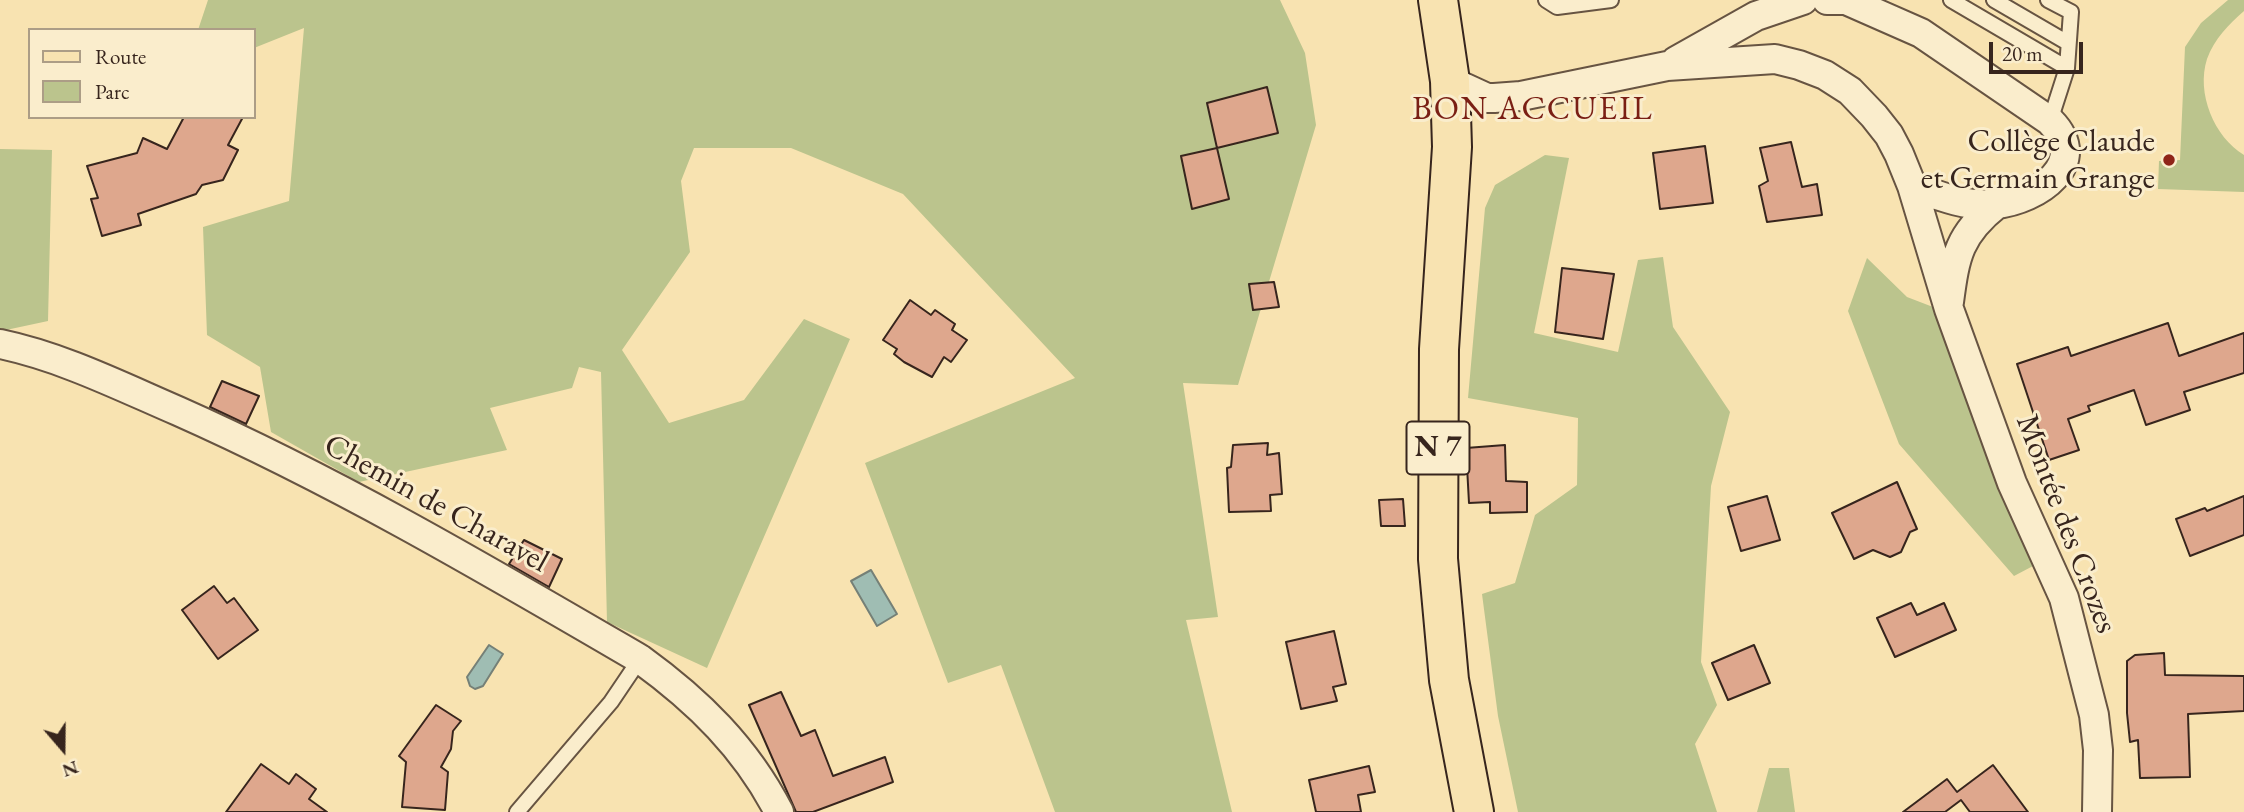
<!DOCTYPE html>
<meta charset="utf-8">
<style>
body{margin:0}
#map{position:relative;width:2244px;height:812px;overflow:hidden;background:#f8e3b1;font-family:"EB Garamond",serif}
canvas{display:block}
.legend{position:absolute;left:28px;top:28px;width:228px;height:91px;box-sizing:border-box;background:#faedcc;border:2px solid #ac9d86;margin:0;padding:9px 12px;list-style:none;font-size:21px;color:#37251d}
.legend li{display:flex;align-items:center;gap:14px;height:35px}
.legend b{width:35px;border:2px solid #ac9d86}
.north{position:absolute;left:28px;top:714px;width:70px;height:70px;-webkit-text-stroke:5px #faedcc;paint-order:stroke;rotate:160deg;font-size:19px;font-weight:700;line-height:28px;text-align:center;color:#37251d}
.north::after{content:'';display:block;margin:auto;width:24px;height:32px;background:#37251d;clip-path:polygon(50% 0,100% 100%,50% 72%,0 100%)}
.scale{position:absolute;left:1989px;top:42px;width:94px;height:32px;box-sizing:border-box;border:4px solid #37251d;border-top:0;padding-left:9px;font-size:21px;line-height:24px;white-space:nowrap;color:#37251d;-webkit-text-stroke:5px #faedcc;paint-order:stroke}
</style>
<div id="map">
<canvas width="2244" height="812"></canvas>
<ul class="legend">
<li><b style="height:9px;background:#f8e3b1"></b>Route</li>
<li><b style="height:19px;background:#bbc48d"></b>Parc</li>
</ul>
<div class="north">N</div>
<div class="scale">20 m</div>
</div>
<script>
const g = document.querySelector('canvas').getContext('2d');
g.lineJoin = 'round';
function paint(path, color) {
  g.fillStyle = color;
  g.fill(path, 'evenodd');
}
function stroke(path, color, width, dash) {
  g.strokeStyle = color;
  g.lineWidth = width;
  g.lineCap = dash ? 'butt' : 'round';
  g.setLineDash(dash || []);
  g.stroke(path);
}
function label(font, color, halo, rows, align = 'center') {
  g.font = font + ' "EB Garamond",serif';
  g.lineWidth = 6;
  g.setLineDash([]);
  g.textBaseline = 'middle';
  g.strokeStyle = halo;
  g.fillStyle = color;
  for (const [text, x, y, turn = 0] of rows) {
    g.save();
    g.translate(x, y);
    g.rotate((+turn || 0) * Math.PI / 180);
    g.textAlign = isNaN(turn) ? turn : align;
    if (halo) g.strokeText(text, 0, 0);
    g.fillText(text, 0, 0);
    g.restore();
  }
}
paint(new Path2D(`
 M208,0H1280L1305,53L1316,125L1238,385L1183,383L1218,617L1186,620L1232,812H1055L1001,665L948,683L865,463L1075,378L903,194L791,148H694L681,181L690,252L622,350L669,423L744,400L804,319L850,339L707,668L607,622L601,372L579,367L572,388L490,408L507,450L359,482L271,432L260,367L207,335L203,227L289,201L304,28L254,48V30H198Z
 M2228,0H2244V11C2229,24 2214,39 2207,59C2196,93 2214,137 2244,155V192L2158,189L2159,161L2180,160L2185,47L2201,23Z
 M0,149L52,150L48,321L6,330L0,328Z
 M1545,155L1569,158L1534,333L1618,352L1638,260L1663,257L1673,327L1730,412L1711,486L1701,662L1717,705L1695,744L1717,812H1518L1498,716L1482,594L1515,583L1535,515L1577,485L1578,418L1468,398L1485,208L1495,185Z
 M1867,258L1907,297L1933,307L2033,566L2014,576L1899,444L1848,311Z
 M1769,768H1789L1795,812H1757Z`), '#bbc48d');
const water = new Path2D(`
 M871,570L897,614L877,626L851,581Z
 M489,645L503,654L483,686L475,689L470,686L467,677Z`);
paint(water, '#9fbdb3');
stroke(water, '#758077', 2);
const building = new Path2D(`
 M1267,87L1278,133L1217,148L1229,199L1192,209L1181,156L1217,148L1207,103Z
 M184,117H243L228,145L238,150L223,180L202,185L196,194L138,214L141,225L102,236L91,199L98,198L87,166L137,153L143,138L167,149Z
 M1791,142L1802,187L1817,184L1822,215L1767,222L1759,186L1768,181L1760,148Z
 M1705,146L1713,203L1660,209L1653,153Z
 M1562,268L1614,274L1603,339L1555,332Z
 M1274,282L1279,307L1253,310L1249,284Z
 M910,300L931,315L935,310L955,324L952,330L967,340L951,362L944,357L932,377L904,362L894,354L897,349L883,340Z
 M2168,323L2179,356L2244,333V373L2184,392L2190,410L2146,425L2134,390L2088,406L2090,411L2068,419L2079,450L2049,460L2017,364L2068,347L2071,356Z
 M222,381L259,396L246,424L210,407Z
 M1268,443L1267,455L1279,453L1282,494L1270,495L1271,511L1229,512L1227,468L1231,467L1233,445Z
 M1505,445L1506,481L1527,482V512L1490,513V502L1469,503L1466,448Z
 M1897,482L1917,529L1910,532L1901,552L1890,557L1873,550L1854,559L1832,513Z
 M1767,496L1780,540L1741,551L1728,507Z
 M2244,496V535L2190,556L2176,519L2205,508L2207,511Z
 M1403,499L1405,526H1381L1379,500Z
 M524,540L562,559L549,587L509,564Z
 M214,586L227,603L234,598L258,630L218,659L182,610Z
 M1911,603L1917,615L1944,603L1956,630L1895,657L1877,618Z
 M1334,631L1346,684L1333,687L1337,701L1301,709L1286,642Z
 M1754,645L1770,683L1728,700L1712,663Z
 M2164,653L2165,675L2244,676V711L2188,714L2190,777L2140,778L2138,740L2130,742L2127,713V661L2135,655Z
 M781,692L801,736L815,730L833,776L885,757L893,782L813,812H796L749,705Z
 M436,705L461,721L453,731L451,749L441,767L448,772L445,810L402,807L406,762L399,756Z
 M261,764L289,784L296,774L316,789L309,799L327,812H226Z
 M1993,765L2028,812H1970L1961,800L1945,812H1903L1947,779L1957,792Z
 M1369,766L1375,792L1358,795L1361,812H1316L1309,780Z`);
paint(building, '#dea78d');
stroke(building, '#37251d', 2);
const service = new Path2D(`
 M1546,0L1557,7L1611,0
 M1951,0L2067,68
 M1994,0L2068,43
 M2048,0L2071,12L2067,68L2050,121
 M517,812L611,702L640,659`);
const minor = new Path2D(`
 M1827,0H1846L1921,33L2050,121C2092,163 2037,200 1996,204C1966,207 1939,196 1912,186
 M1676,61L1756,16L1803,0
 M1450,81L1487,98H1494L1521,96L1667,66L1775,59L1799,65L1825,75L1850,91L1874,116L1889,135L1899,154L1912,186L1949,309L2012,483L2064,598L2094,715L2098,750L2097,812
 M1949,302C1955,256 1959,234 1997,204
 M0,344C62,357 120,386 178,411C338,482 489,571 640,659C698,701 746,748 779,812`);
const primary = new Path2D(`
 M1438,0L1450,81L1452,147L1439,349L1438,559L1449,680L1474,812`);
stroke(service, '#675442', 18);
stroke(minor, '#675442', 32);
stroke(primary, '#37251d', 42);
stroke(service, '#faedcc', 14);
stroke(minor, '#faedcc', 28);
stroke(primary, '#f8e3b1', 38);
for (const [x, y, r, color] of [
 [2169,160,7,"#8f2418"]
]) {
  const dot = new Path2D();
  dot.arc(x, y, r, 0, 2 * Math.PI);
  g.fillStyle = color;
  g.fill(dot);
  stroke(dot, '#faedcc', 2.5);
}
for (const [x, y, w] of [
 [1438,448,63]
]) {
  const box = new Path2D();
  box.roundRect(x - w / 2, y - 26.5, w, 53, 5);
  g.fillStyle = '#faedcc';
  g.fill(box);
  stroke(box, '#37251d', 2);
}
label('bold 30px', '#37251d', null, [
 ["N 7",1438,448]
]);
label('32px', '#37251d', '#faedcc', [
 ["Collège Claude",2155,142],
 ["et Germain Grange",2155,179]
], 'right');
label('32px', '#37251d', '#faedcc', [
 ["Chemin de Charavel",436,504,29],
 ["Montée des Crozes",2066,524,69]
]);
g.letterSpacing = '2px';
label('33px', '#7a1f14', '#faedcc', [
 ["BON ACCUEIL",1533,110]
]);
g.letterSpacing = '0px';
</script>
